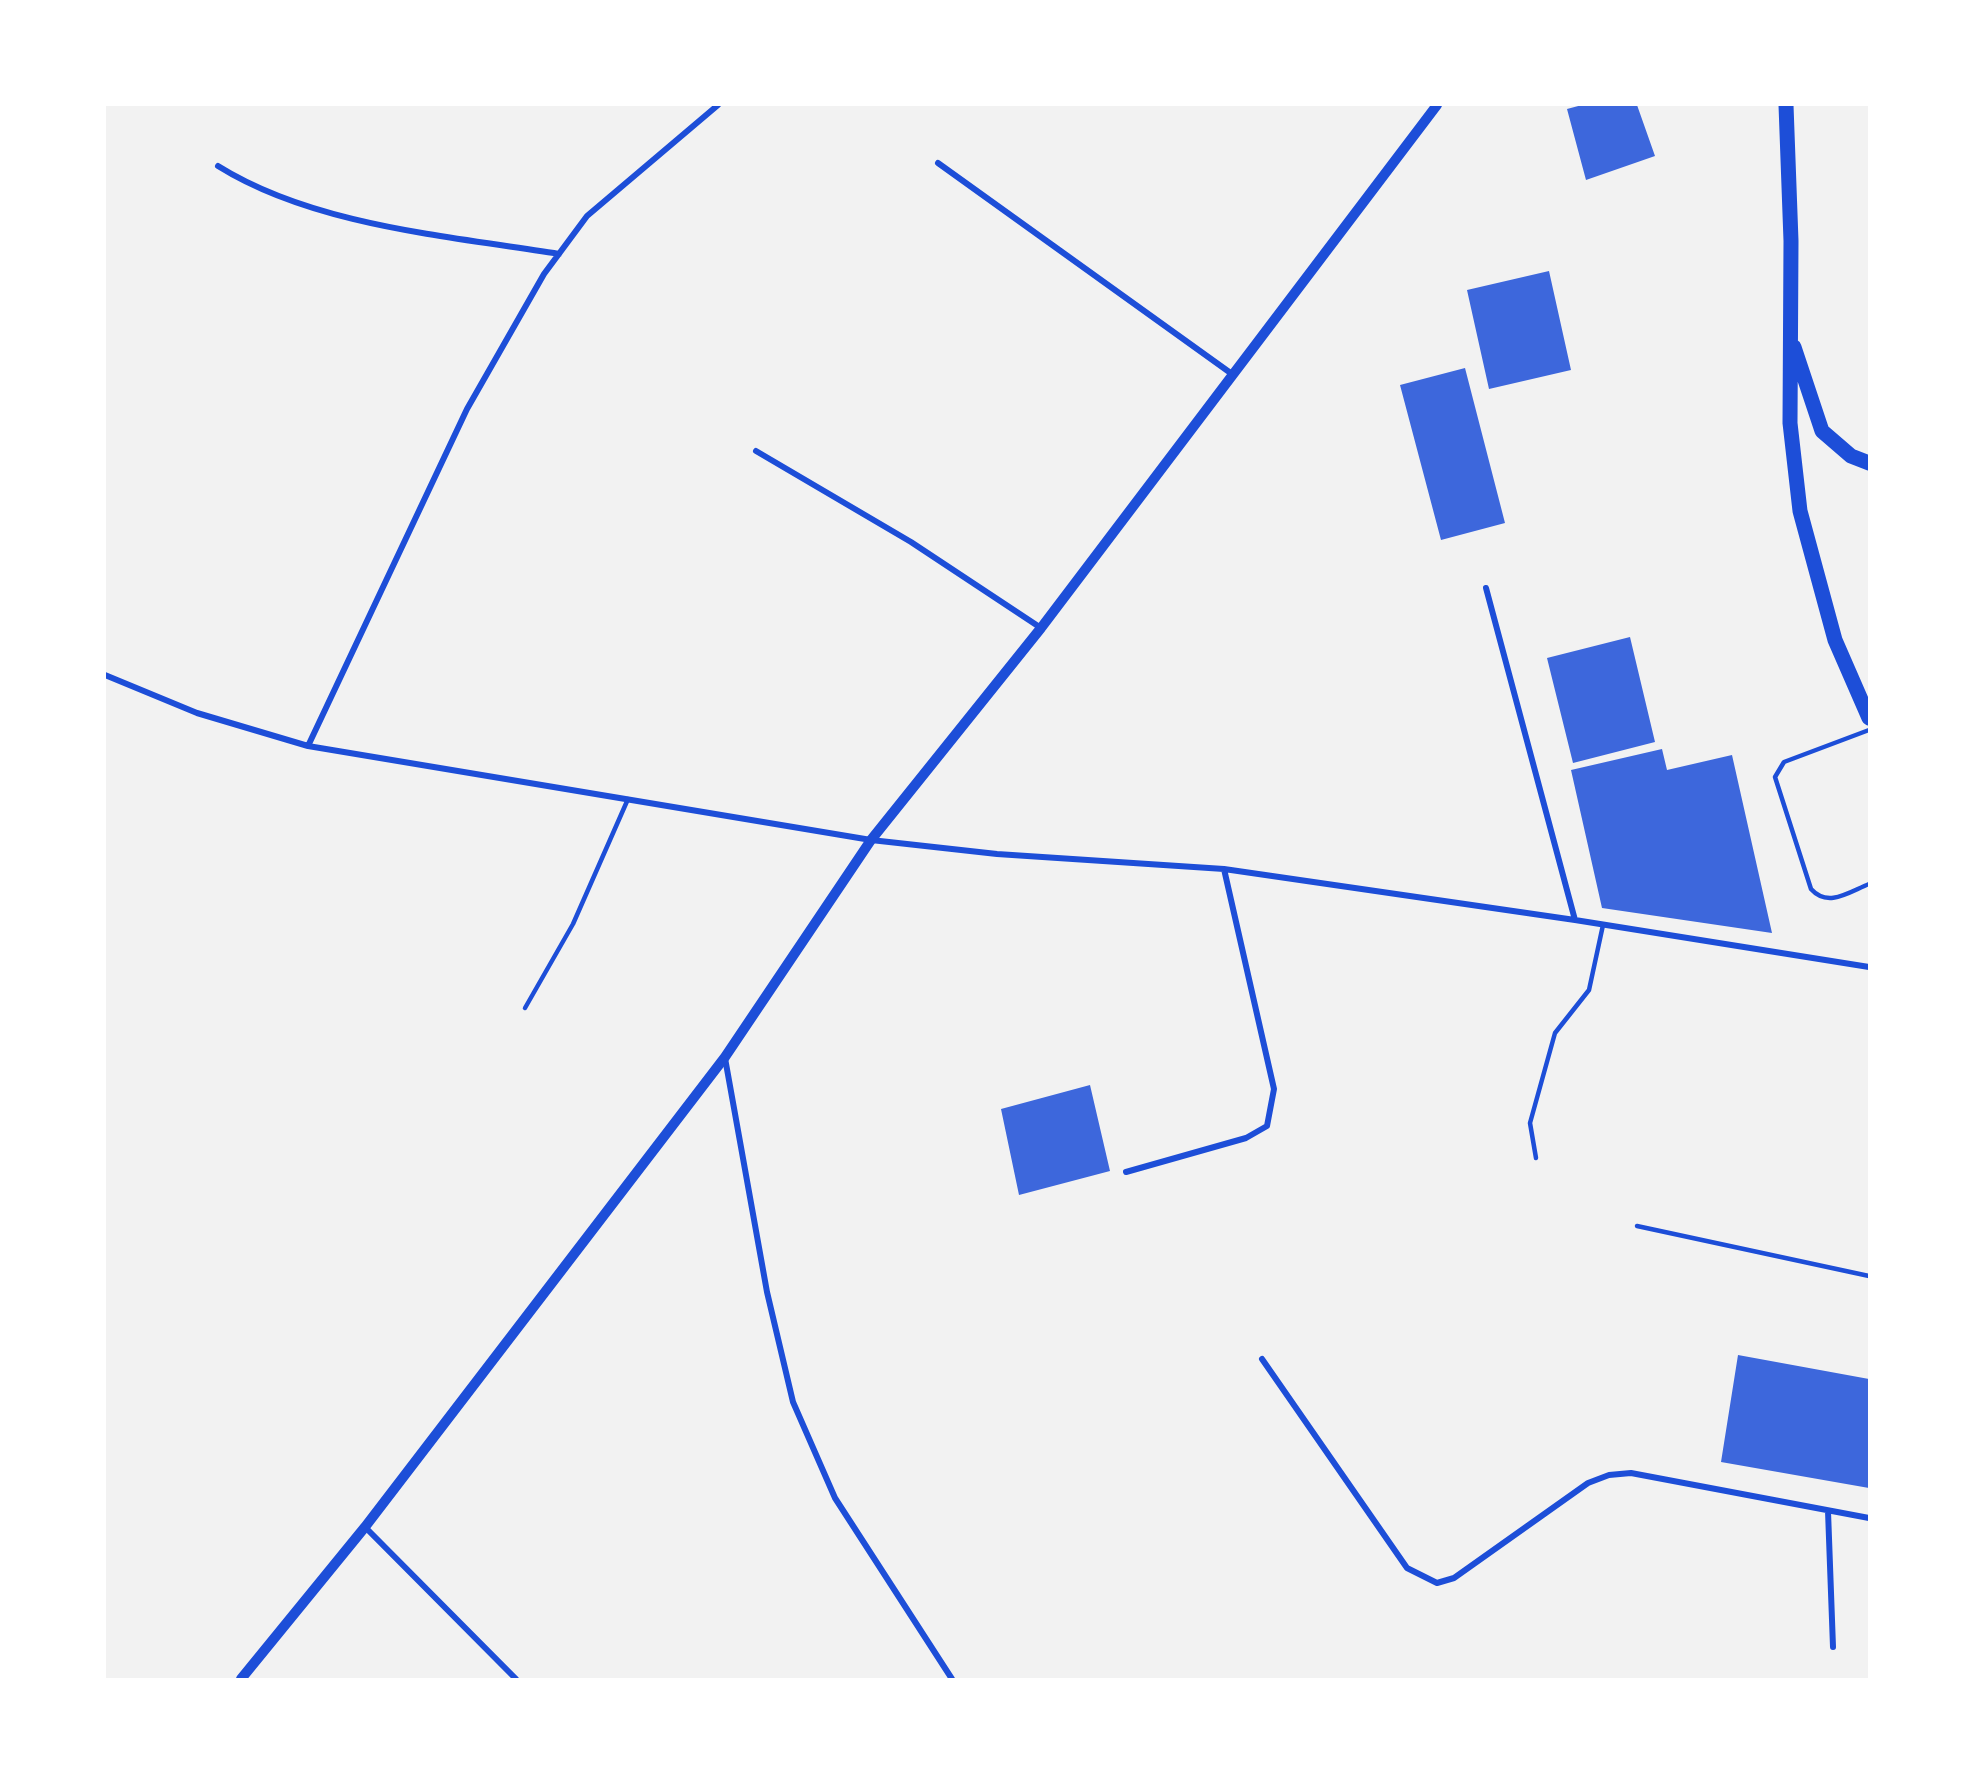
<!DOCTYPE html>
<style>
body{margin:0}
#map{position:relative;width:1974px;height:1784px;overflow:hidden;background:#f2f2f2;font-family:Jost,sans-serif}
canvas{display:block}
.frame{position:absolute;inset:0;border:106px solid #fff;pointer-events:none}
</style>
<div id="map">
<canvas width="1974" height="1784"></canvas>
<div class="frame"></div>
</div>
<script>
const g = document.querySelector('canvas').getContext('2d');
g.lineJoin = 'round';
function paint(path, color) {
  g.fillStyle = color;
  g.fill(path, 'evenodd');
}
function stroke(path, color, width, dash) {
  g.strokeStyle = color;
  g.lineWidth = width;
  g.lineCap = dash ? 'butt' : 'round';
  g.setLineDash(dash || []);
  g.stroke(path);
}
paint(new Path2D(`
 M1582,105H1637L1655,156L1586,180L1567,109Z
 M1549,271L1571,370L1489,389L1467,290Z
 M1465,368L1505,523L1441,540L1400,385Z
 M1630,637L1655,742L1573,763L1547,658Z
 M1662,749L1667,770L1732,755L1772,933L1602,908L1571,770Z
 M1090,1085L1110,1171L1019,1195L1001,1109Z
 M1738,1355L1869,1379V1488L1721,1462Z`), '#3d67dc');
stroke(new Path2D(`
 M1869,730L1784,762L1775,777L1811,889C1828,908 1849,892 1869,884
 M525,1008L573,924L628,799
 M1536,1158L1530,1123L1555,1033L1589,990L1603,925
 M1637,1226L1869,1276`), '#1d4ed8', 4.5);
stroke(new Path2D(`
 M938,163L1232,374
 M218,166C314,226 449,236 559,254
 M756,451L911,542L1041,628
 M1486,588L1575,920
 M105,675L197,713L308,746L871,840L997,854L1224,869L1575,920L1869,967
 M308,746L467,409L544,274L587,216L718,105
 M725,1058L767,1292L793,1402L835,1498L952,1679
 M1126,1172L1246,1138L1267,1126L1274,1089L1224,869
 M1262,1359L1407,1568L1437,1583L1454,1578L1588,1483L1609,1475L1631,1473L1869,1518
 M1828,1511L1833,1647
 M365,1527L516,1679`), '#1d4ed8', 6);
stroke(new Path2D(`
 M241,1679L365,1527L725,1057L871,840L1041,628L1437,105`), '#1d4ed8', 10);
stroke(new Path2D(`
 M1786,105L1791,241L1790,423L1800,511L1835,640L1869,718
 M1794,347L1822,431L1851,456L1869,463`), '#1d4ed8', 15);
</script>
